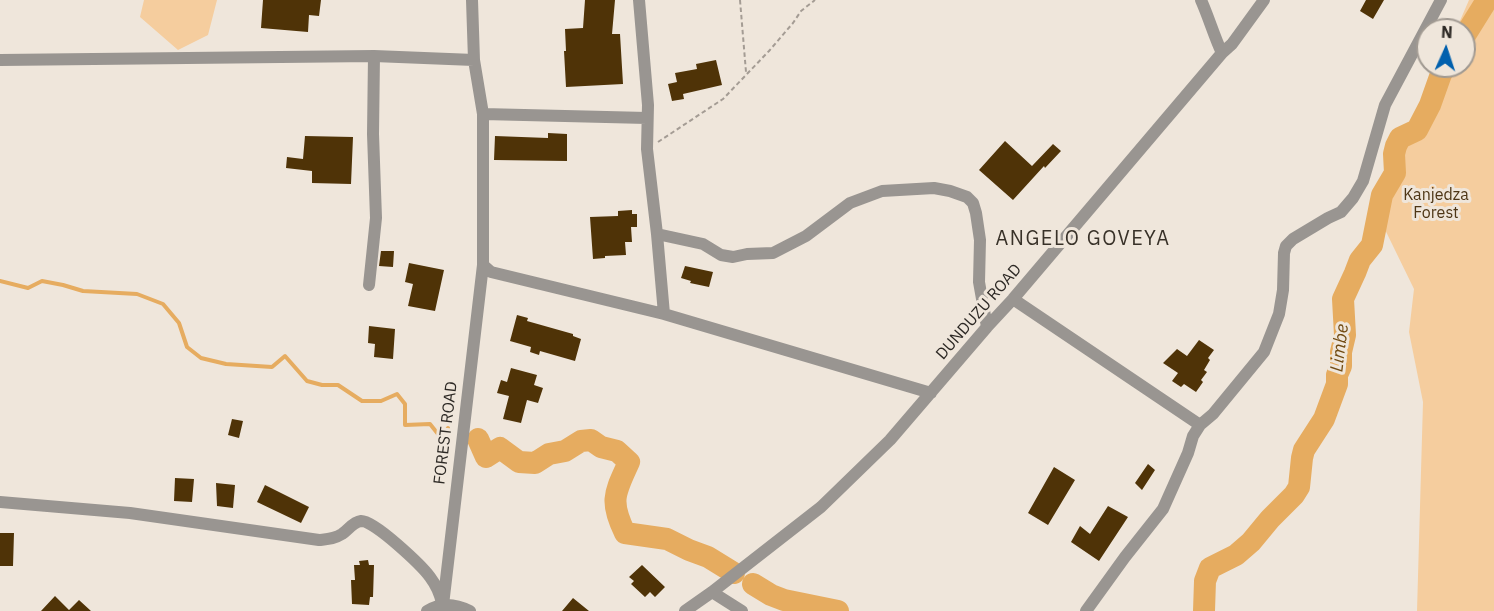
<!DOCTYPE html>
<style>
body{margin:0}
#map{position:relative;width:1494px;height:611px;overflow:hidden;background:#efe6db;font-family:"IBM Plex Sans",sans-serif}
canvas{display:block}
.north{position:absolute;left:1416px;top:18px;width:60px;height:60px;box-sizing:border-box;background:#efe6db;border:2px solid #a19a92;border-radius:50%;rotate:3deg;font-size:16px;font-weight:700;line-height:24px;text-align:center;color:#2d2925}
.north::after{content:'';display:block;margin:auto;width:21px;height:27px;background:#0160ad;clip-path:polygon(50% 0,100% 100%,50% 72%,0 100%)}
</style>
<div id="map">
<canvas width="1494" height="611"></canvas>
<div class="north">N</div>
</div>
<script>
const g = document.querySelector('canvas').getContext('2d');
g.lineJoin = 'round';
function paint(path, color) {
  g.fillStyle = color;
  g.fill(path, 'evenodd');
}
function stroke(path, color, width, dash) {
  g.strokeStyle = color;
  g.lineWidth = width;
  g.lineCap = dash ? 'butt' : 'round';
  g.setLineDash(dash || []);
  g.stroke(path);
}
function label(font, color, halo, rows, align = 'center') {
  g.font = font + ' "IBM Plex Sans",sans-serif';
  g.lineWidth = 6;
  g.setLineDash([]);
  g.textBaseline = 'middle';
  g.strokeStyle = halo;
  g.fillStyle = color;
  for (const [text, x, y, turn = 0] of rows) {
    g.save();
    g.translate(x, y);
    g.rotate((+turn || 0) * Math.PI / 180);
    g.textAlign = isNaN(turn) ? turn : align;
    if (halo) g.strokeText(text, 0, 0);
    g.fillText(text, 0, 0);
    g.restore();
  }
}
paint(new Path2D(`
 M144,0H217L208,35L178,50L140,17Z
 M1469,0H1494V611H1417L1423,402L1409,332L1414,289L1373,205L1441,66H1464V30H1456Z`), '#f5cd9e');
stroke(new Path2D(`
 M0,281L28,288L42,281L63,285L83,291L137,294L163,304L179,323L187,347L201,358L226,364L272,367L285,356L307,381L322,385H338L362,401H381L397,394L405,404V425L430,424L442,439L448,428`), '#e6ac60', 4);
stroke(new Path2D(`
 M1464,37L1487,0
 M478,439L486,457L500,448L519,462L535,463L549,454L565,451L581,441L591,440L601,447L617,451L629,462C615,493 609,500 625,533L667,539L689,550L708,557L734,573
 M753,584L771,595L784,600L838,611
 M1204,611L1205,581L1210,568L1236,555L1251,542L1270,519L1294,495L1299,487L1302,458L1304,450L1324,419L1337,384V375L1341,366V352L1345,335L1343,299L1355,273L1360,260L1372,245L1382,195L1395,173L1394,154L1396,146L1400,138L1417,130L1430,105L1441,74L1446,66`), '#e6ac60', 22);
paint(new Path2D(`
 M263,0H321L319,16L309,15L308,32L261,28Z
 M585,0H615L612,34H620L623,84L566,87L564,51H566L565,29L583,28Z
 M1366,0H1384L1373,19L1360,11Z
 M716,60L722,85L683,94L684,99L672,101L668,84L677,82L675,73L697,69L696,64Z
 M548,133L567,134V161L494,160L495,136L548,138Z
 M305,136L353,137L351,184L312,183V171L286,168L287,157L303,159Z
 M1005,141L1032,166L1053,144L1061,151L1045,168L1044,166L1013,200L979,170Z
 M632,210V214H637V227H631L632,242H625L626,255L605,256V258L593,259L590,217L618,216V211Z
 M381,251H394L393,267L379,266Z
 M409,263L444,270L435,311L408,306L413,284L405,282Z
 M685,266L713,272L709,287L690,283L691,281L681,278Z
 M517,315L528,318L527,321L573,334V336L581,339L575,361L540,351L539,355L530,352L531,347L510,341Z
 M369,326L395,329L393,359L374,357L375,344L368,343Z
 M1199,340L1214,350L1208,358L1210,360L1204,370L1207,372L1201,380L1203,382L1196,392L1184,384L1181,387L1172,381L1178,373L1163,363L1177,349L1187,356Z
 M511,368L537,375L534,385L543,388L538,403L527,400L521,423L503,419L509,396L497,393L501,380L507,382Z
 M232,419L243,421L239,438L228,435Z
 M1148,464L1155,470L1142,490L1135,483Z
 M1054,467L1075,480L1048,525L1028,513Z
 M175,478L194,479L192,502L174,501Z
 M216,483L235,485L233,508L217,506Z
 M265,485L309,507L301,523L257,502Z
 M1108,506L1128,517L1099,561L1071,542L1080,526L1090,534Z
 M0,533H14L13,566H0Z
 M368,560L369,565H374L373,597H370L369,605L352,604L351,580H355L354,565H360L359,561Z
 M642,565L665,587L655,597L650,592L645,597L631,584L634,581L629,577Z
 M55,596L69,610L79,600L91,611H41Z
 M573,598L589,611H562Z`), '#4f3307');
stroke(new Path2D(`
 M740,0L746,72
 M658,142L723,99L769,51L793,23L801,11L815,0`), '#a49c94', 2, [4.5, 3]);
stroke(new Path2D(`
 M639,0L648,105L647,149L657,234L664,314
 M1201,0C1209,18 1214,36 1222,53
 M0,60L374,56L474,60
 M483,114L647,118
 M657,234L703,244L721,255L733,257L747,254L773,253L806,236L850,203L882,191L934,188L950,191L967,197L973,203L976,213L980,240L979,282L987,327
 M483,265L491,272L664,314L931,393
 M369,285L376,218L373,134L374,56
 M1013,299L1200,425
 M0,502L130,513L319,540C328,539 334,539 342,534C348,530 353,522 361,521C374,520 422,566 430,577C436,585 440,594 442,603
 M712,592L742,611
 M443,605L483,265V114L474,60L472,0
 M427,611C441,602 456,604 470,611
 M685,611L712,592L821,507L890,440L987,327L1013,299L1222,53L1232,44L1264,0
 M1086,611L1125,557L1163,509L1188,453L1193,436L1200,425L1213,414L1264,352L1279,314L1283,290L1284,253L1286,246L1293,239L1328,218L1341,212L1353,198L1363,181L1385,105L1441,0`), '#999591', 12);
label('16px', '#4e3616', '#efe6db', [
 ["Kanjedza",1436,195],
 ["Forest",1436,213]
]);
label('16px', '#2d2925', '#efe6db', [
 ["DUNDUZU ROAD",979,312,-49],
 ["FOREST ROAD",446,433,-83]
]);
label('italic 18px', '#724b12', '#efe6db', [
 ["Limbe",1340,348,-83]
]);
g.letterSpacing = '1.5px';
label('20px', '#383128', '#efe6db', [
 ["ANGELO GOVEYA",1083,239]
]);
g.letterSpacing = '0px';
</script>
